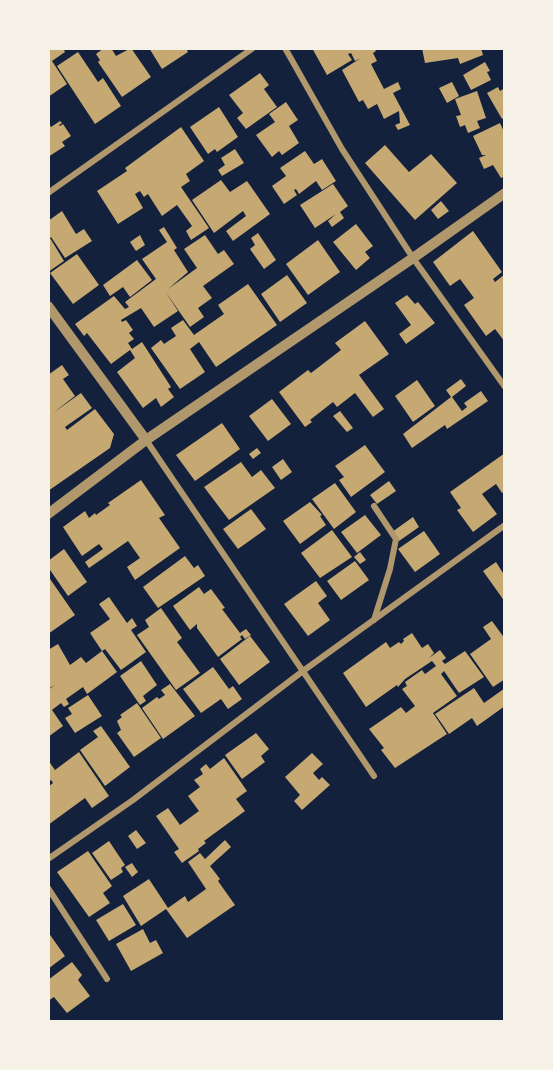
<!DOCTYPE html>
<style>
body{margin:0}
#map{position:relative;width:553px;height:1070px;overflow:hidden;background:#14213d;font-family:Raleway,sans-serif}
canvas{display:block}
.frame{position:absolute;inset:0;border:50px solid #f6f1e7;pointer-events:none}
</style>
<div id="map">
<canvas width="553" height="1070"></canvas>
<div class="frame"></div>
</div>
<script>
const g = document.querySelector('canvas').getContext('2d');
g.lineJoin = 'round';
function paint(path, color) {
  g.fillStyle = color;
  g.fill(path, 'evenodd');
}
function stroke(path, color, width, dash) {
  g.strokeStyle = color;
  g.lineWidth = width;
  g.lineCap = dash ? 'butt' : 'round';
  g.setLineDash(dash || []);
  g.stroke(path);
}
paint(new Path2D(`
 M48,48H63L65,52L52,61L67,84L48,97Z
 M104,48H111L116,56L131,48L151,77L122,97L98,62L100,60L96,54Z
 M149,48H186L188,52L162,69Z
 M312,48H374L376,51L373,53L377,61L371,64L384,89L398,82L401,89L393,93L410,125L398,130L395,125L400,123L399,111L384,119L377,104L368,109L363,100L359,102L342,70L361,58L355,61L351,53L348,54L352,60L327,75Z
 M422,48H481L483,55L460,64L458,58L425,63Z
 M78,52L98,82L103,78L121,106L95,124L57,66Z
 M485,62L490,71L487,72L491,80L471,90L463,75Z
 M260,73L269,85L264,89L277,107L246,129L237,118L243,113L229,95Z
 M452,82L459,96L447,103L439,88Z
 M498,87L500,91L505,88V117L502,119L487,93Z
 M477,91L486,118L477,121L480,128L468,133L465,125L460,127L456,116L461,115L455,99Z
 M286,102L298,120L289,126L299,143L282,155L279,151L272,157L256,135L275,122L269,114Z
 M219,107L238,137L217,152L215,149L208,154L190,127Z
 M60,121L62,123L59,125L60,126L63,124L71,136L62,142L65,146L48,157V122L51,127Z
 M500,123L505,134V176L501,178L493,165L484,169L479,158L486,155H482L473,136Z
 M181,127L204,161L186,174L190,181L181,187L209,228L191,240L186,231L192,226L177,205L162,216L148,194L144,197L140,191L135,194L143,208L118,224L97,191L127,171L125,168Z
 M385,145L409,172L431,154L457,183L415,220L365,163Z
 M235,149L244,163L222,176L218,170L225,165L221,158Z
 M305,151L314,164L322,159L336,181L322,190L316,181L299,194L296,189L294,190L297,195L284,204L272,186L286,176L280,168Z
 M221,180L230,192L247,181L270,214L233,241L226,231L246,216L243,211L214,233L192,200Z
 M333,184L348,206L340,212L344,218L332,227L328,221L336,214L315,228L300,205Z
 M441,201L449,211L438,219L431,210Z
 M62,211L76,234L84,229L92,241L65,258L51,237L50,238L64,261L48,272V221Z
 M356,224L373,246L365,252L370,258L356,270L333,242Z
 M164,227L177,248L174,250L188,272L168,289L197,268L184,249L205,235L218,254L224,250L234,264L203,286L212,298L198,308L204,317L190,327L165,291L178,311L154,327L141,308L121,320L122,322L126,320L133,330L129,333L134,339L128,343L132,349L142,342L171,387L168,389L174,397L161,407L156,398L143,408L117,372L135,358L130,350L111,364L87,333L84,336L75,324L114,296L125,309L129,307L125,302L156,279L142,259L167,242L159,230Z
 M473,231L502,272L493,279L495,282L505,274V342L495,329L486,336L464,305L474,298L460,279L450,286L433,262Z
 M258,233L276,260L264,269L250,249L255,245L251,238Z
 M140,235L145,245L136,251L130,242Z
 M318,240L340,272L308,295L286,264Z
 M77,254L99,285L73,304L50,273Z
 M137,260L152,280L130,297L123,287L110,296L103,285Z
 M287,275L307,303L280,322L261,294Z
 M248,284L277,325L216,367L199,342L190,349L205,372L180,389L151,348L161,340L164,344L176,336L171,328L183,320L194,335L224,314L218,305Z
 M407,295L415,304L418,302L435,323L406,344L399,334L411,325L395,303Z
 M365,321L389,354L359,375L384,409L373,417L355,393L337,407L333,402L310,420L312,422L305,427L279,392L308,370L311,373L341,350L335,343Z
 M62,365L69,375L63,379L75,396L53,413L81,393L92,408L65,427L67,430L95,409L114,434L110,448L48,491V375Z
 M461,379L466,386L452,397L462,411L467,407L464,403L481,391L488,401L447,429L445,425L412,448L403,434L451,397L446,390Z
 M417,380L435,406L413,422L395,396Z
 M272,399L291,424L268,441L249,416Z
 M340,411L353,428L347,432L333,416Z
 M222,423L240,449L195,481L176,455Z
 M365,445L385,472L351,497L339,480L344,477L335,466Z
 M257,448L261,453L253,459L249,454Z
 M505,453V491L502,493L496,484L482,494L497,514L473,532L457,510L461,508L450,492Z
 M283,459L292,472L281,480L272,467Z
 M241,462L252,477L261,470L275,488L229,520L204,487Z
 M141,480L165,515L159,518L180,548L135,580L127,567L140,558L128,541L89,568L85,562L103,549L99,544L82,556L63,527L85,511L89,518L95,513L96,515L110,505L108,503Z
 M389,481L396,491L377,504L370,495Z
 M335,483L356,512L334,529L312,499Z
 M310,502L322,515L320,516L326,525L300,544L283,521Z
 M251,509L266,529L238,549L223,529Z
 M365,515L381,535L357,553L341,532Z
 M413,517L419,527L399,541L392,532Z
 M332,530L352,557L320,578L301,553Z
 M424,531L440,554L415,572L398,549Z
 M64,549L87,582L68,596L48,567V561Z
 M360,552L366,560L360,564L354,557Z
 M185,556L194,568L198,565L205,576L158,608L143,587Z
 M355,561L369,580L341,600L327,581Z
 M496,562L503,573L505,572V602L483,571Z
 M48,576L75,615L48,634Z
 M316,581L327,596L318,603L330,620L308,636L284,604Z
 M199,587L204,594L211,589L225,608L222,609L240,633L246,629L251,635L245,639L242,635L240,637L242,639L218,657L197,628V624L190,630L173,606Z
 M109,597L127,623L132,618L137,626L131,630L146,652L121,670L105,649L102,651L117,672L87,694L83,687L66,699L69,704L64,707L61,703L52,710L63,726L48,737V690L55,685L48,689V650L58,644L70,665L81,657L86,663L102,651L90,633L110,619L99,604Z
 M161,608L182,638L177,642L200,673L176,690L137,635L149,627L145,620Z
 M492,621L505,639V679L493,687L470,654L491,639L483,627Z
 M412,633L422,648L428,644L434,653L429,658L440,650L446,658L442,661L445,664L465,651L484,677L459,693L444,671L441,674L457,696L433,713L447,734L395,768L381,750L384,748L369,729L401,707L406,713L415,706L402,689L407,686L405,682L422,670L425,674L436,666L432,661L405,679L398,687L397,685L366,707L343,673L386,642L390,648L399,642L401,644L404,641L403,639Z
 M250,636L270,662L239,685L220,659Z
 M141,661L157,685L143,696L146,701L140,705L120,676Z
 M213,667L229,689L233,686L242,699L228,709L221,699L201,713L183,689Z
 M170,684L195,716L163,739L142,708L157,697L159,699L165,695L161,690Z
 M474,688L484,703L505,688V706L477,726L472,718L449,734L435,714Z
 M88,695L102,716L75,733L65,718L72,714L68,708Z
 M137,703L161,738L134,757L117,733L121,730L117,721L122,717L120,715Z
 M101,726L130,767L105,786L80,750L98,737L93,731Z
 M256,733L269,749L261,756L265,762L242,779L225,755Z
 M79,752L109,796L92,808L85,798L48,825V787L53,783L51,780L48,782V760L55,770Z
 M312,753L323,764L313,773L319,780L322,777L330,785L302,810L294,801L300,795L285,777Z
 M224,758L247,791L236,799L245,811L204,841L206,843L198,849L199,851L182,863L174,852L179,849L156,816L168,808L180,825L199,811L188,796L200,787L194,780L203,774L200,769L206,764L210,769Z
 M136,830L146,843L137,849L128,836Z
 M225,840L231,847L210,866L220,879L218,881L235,905L187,938L166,909L141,926L123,896L149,879L168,908L185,896L188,902L206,889L188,862L200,853L205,859Z
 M109,841L125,865L121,868L123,872L111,880L92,853Z
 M88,851L112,886L103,893L110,903L89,917L57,872Z
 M132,863L138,872L132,877L125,867Z
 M123,904L136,925L109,941L96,920Z
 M143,929L150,943L156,940L163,953L131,971L116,944Z
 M48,932L65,956L48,969Z
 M72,962L82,975L78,980L90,996L67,1013L54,997L48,1001V980Z`), '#c6a872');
stroke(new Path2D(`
 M285,48L342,149L413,258L505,387
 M48,193L253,48
 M146,440L374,776
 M374,620L390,569L396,539L374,506
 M48,859L133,800L303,671L505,525
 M48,888L107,979`), '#b1986c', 6);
stroke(new Path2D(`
 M48,306L146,440
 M48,514L146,440L413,258L505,193`), '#b1986c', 10);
</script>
